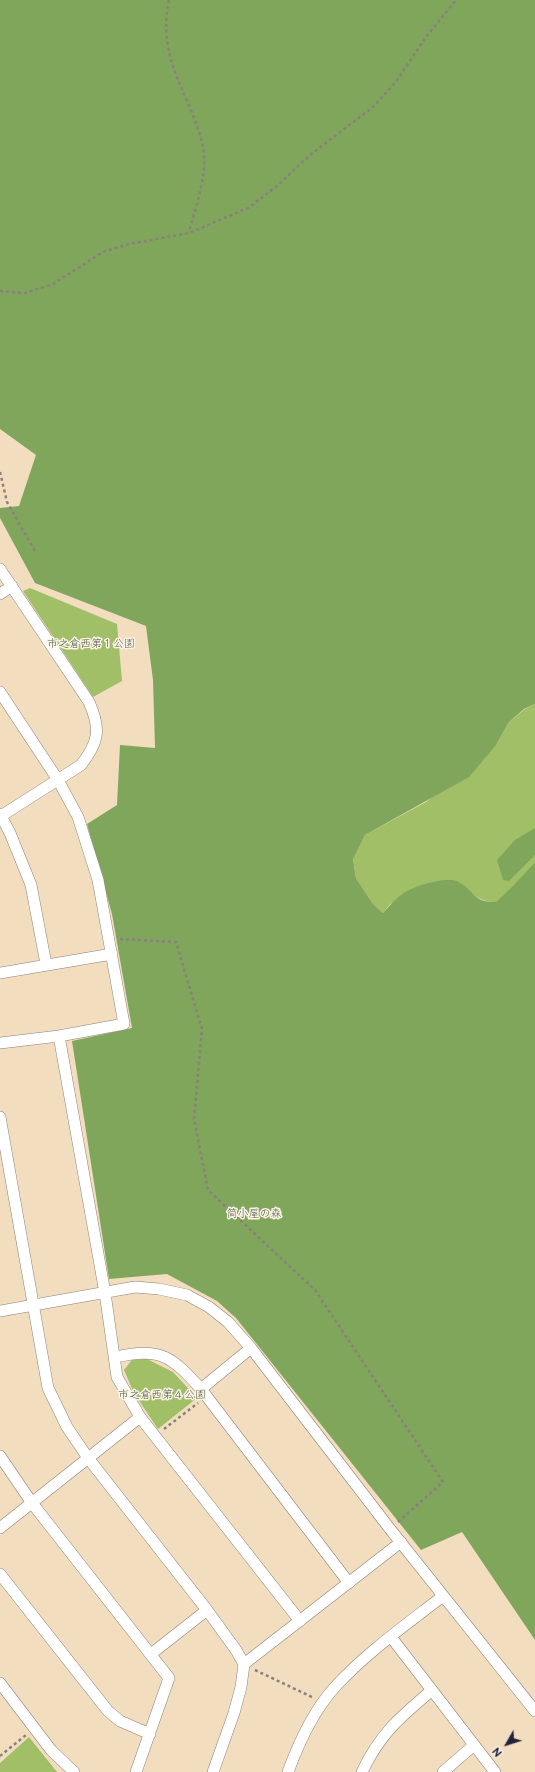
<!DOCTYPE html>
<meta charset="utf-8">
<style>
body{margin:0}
#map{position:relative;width:535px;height:1772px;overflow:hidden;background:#f2ddbe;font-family:"Balsamiq Sans",sans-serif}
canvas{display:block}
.north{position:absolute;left:487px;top:1724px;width:40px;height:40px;-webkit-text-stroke:3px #fcf5e5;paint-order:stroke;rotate:231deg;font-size:11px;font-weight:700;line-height:16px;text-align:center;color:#22223b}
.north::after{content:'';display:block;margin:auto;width:14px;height:18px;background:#22223b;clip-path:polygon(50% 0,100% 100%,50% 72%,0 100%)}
</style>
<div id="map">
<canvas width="535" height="1772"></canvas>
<div class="north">N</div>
</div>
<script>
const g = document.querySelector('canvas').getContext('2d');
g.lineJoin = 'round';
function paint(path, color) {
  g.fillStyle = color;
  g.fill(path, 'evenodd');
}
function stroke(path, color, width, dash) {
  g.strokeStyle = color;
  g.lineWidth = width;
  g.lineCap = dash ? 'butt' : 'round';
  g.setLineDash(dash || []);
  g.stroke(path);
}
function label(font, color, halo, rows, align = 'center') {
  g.font = font + ' "Balsamiq Sans","Klee One",sans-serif';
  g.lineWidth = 3;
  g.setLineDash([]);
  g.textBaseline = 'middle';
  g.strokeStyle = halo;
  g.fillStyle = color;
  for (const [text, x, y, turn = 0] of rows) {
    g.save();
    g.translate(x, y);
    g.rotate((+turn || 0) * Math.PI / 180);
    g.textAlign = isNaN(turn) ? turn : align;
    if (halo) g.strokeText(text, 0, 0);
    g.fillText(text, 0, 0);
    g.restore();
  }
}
paint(new Path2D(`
 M30,588L117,624L122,681L93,697L23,591Z
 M535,704V862L513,887L496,902C479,902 471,893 459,882L390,904L383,913L373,904L356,878L353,858L365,835L426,802L496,745L509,722L525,709Z
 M147,1359L173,1372L197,1398L158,1429L134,1393L124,1370L132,1360Z
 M29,1737L57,1772H0V1763Z`), '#a0bf67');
paint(new Path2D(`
 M0,0H535V704L524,709L509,722L496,745L469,777L365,835L353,859L356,878L373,904L383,913C390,905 399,895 409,890C419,885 448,876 459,882C475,891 472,902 496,902L513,886L535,862V1640L462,1532L421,1550L236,1318L217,1301L167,1274L109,1279L72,1041L132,1028L112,914L87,824L117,805L120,745L155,748L153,680L146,626L35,583L0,518V508L19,506L36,455L0,429Z
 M535,828V855L509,881L503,880L497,860L515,840Z`), '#80a65c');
const minor = new Path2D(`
 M0,569L89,702C101,729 99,742 81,765L1,816L0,814
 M0,594L12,586
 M0,692L58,780L78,817L98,880L124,1024L59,1036L0,1043
 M1,816L10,833L31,885L46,964
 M0,973L112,954
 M59,1036L105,1293L117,1377L140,1417L300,1621
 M0,1117L48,1388L67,1427L88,1458L207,1610L236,1650L244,1664L241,1687L234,1713L213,1772
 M0,1311L135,1287L159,1289L187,1295L209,1307L228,1322L251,1348L390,1529L535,1711
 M115,1357C161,1347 171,1356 201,1389L349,1583
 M201,1389L251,1348
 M0,1456L32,1503L169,1678L136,1772
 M0,1528L140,1417
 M0,1574L108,1711L120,1721L150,1734
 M391,1637L495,1772
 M151,1654L207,1610
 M244,1664L401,1542
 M0,1683L51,1750L74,1772
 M288,1772C299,1742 313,1711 335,1687C367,1652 407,1624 443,1596
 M362,1772C380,1734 399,1718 431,1691
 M443,1772L474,1745`);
stroke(minor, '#8a807c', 12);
stroke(new Path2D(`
 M169,0C160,42 174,71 190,108C196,123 203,139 204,155C206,180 195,208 189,232
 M0,291L25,293L53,284L103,252L129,244L189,233L248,208L277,186L310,155L373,107L395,83L426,37L456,0
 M0,472L7,502L35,551
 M120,939L176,942L202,1029L194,1119L208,1190L315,1290L443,1482L398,1522
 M164,1429L198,1403
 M255,1670L314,1698
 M0,1756L26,1735`), '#8a807c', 2.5, [3, 3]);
stroke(minor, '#fff', 11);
label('11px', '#4e594a', '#fcf5e5', [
 ["市之倉西第１公園",91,644],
 ["筒小屋の森",254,1214],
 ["市之倉西第４公園",162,1395]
]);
</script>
